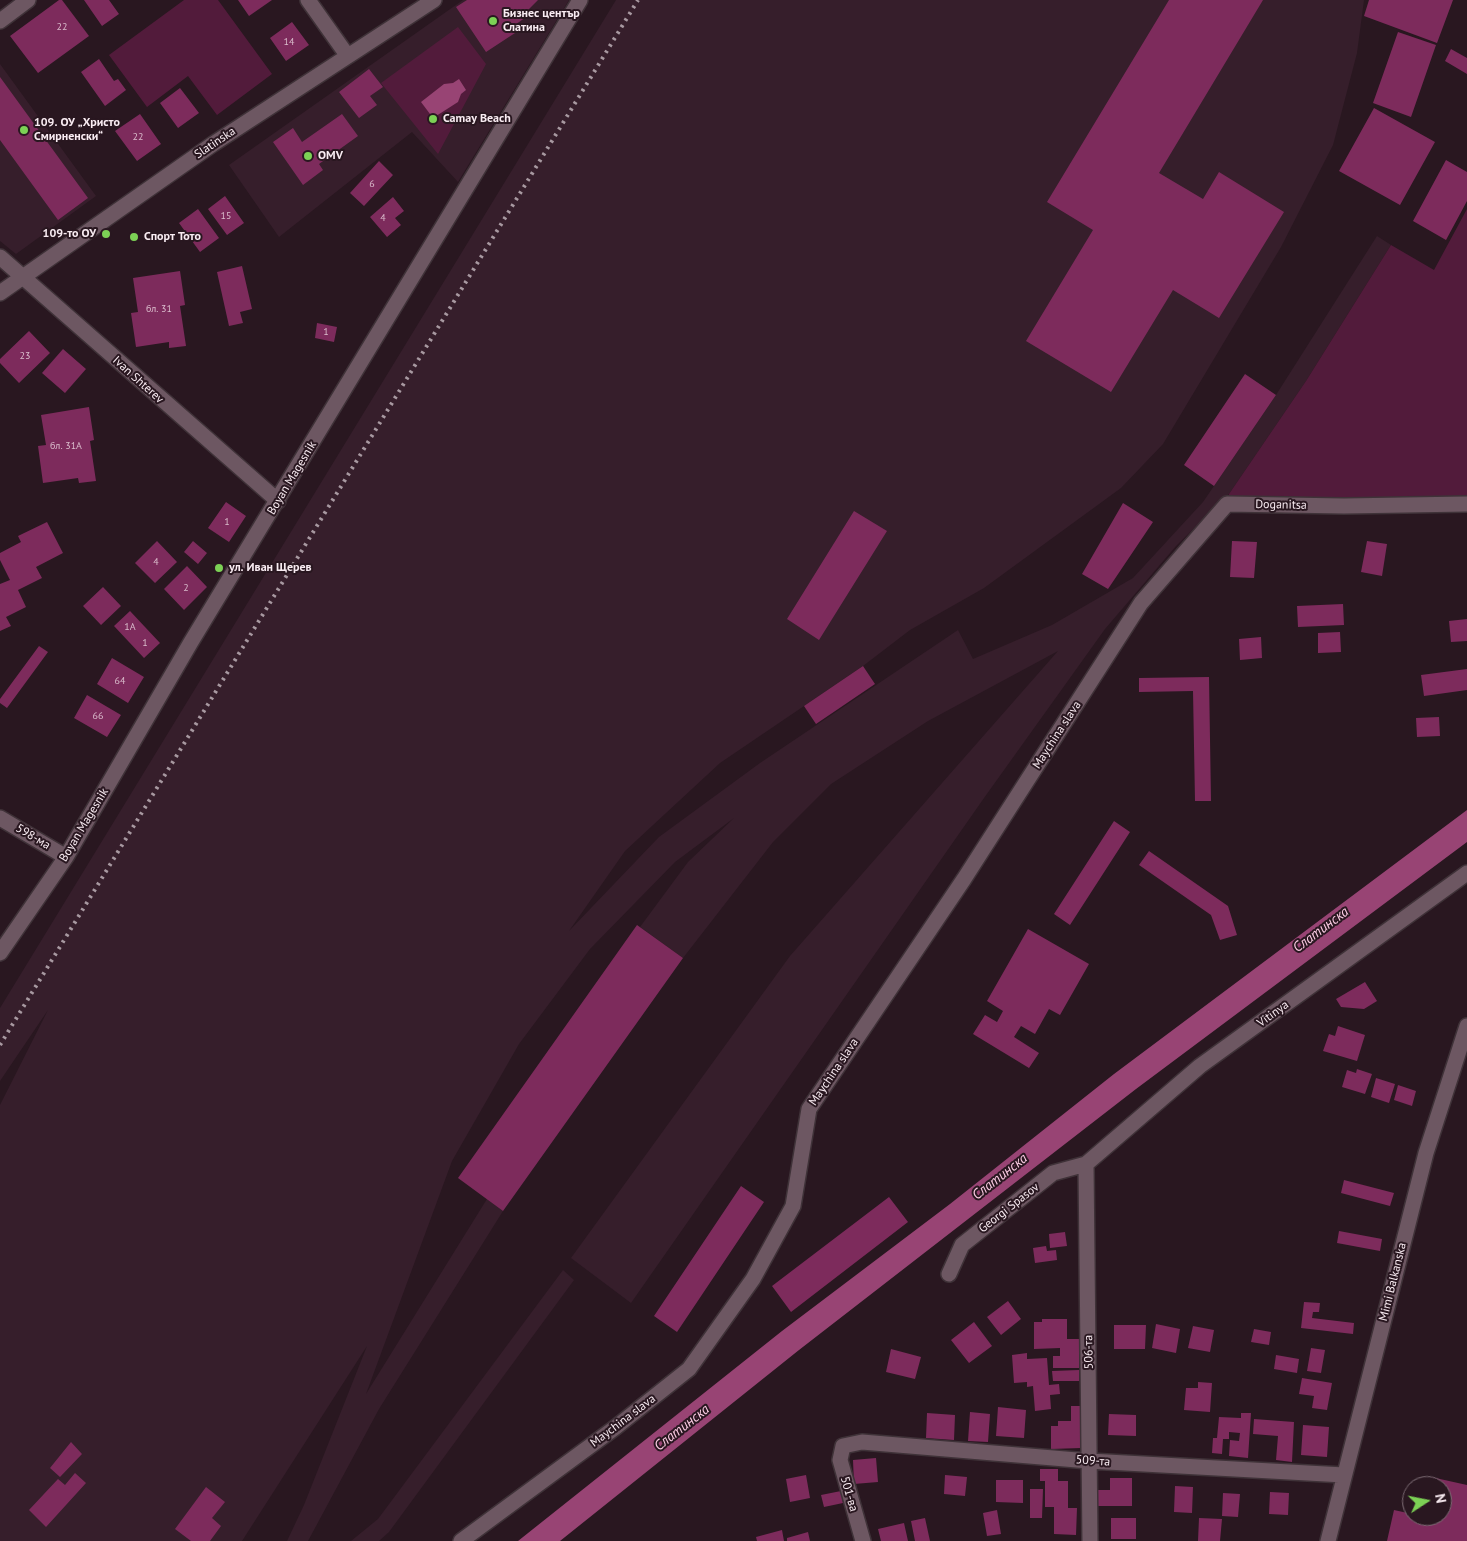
<!DOCTYPE html>
<meta charset="utf-8">
<style>
body{margin:0}
#map{position:relative;width:1467px;height:1541px;overflow:hidden;background:#291720;font-family:"PT Sans",sans-serif}
canvas{display:block}
.north{position:absolute;left:1402px;top:1476px;width:50px;height:50px;box-sizing:border-box;background:#291720;border:1px solid #7c6c74;border-radius:50%;rotate:79deg;font-size:14px;font-weight:700;line-height:20px;text-align:center;color:#f9ecf2}
.north::after{content:'';display:block;margin:auto;width:18px;height:22px;background:#7cd155;clip-path:polygon(50% 0,100% 100%,50% 72%,0 100%)}
</style>
<div id="map">
<canvas width="1467" height="1541"></canvas>
<div class="north">N</div>
</div>
<script>
const g = document.querySelector('canvas').getContext('2d');
g.lineJoin = 'round';
function paint(path, color) {
  g.fillStyle = color;
  g.fill(path, 'evenodd');
}
function stroke(path, color, width, dash) {
  g.strokeStyle = color;
  g.lineWidth = width;
  g.lineCap = dash ? 'butt' : 'round';
  g.setLineDash(dash || []);
  g.stroke(path);
}
function label(font, color, halo, rows, align = 'center') {
  g.font = font + ' "PT Sans",sans-serif';
  g.lineWidth = 4;
  g.setLineDash([]);
  g.textBaseline = 'middle';
  g.strokeStyle = halo;
  g.fillStyle = color;
  for (const [text, x, y, turn = 0] of rows) {
    g.save();
    g.translate(x, y);
    g.rotate((+turn || 0) * Math.PI / 180);
    g.textAlign = isNaN(turn) ? turn : align;
    if (halo) g.strokeText(text, 0, 0);
    g.fillText(text, 0, 0);
    g.restore();
  }
}
paint(new Path2D(`
 M463,0H569L458,182L412,132L279,237L229,165Z
 M616,0H1364L1357,53L1333,145L1281,247L1163,444L1121,488L984,588L910,630L863,666L720,763L625,851L569,931L659,837L760,763L958,630L973,659L1052,625L1133,578L1203,502L1214,486L1276,395L1377,236L1391,245L1306,381L1229,494L1176,546L1105,629L984,798L631,1303L571,1258L790,956L1058,651L928,721L831,784L773,842L683,958L640,927L688,862L734,818L675,862L590,949L519,1044L452,1161L366,1394L487,1199L503,1211L379,1409L308,1541H287L304,1505L367,1346L242,1541H0V1105L48,1010L0,1081V1008Z
 M0,64L96,196L16,254L0,241Z
 M563,1270L574,1280L389,1532L379,1541H351L378,1519Z`), '#361e2b');
paint(new Path2D(`
 M184,0H218L272,74L217,115L188,76L147,107L109,55Z
 M458,27L486,64L438,154L381,83Z
 M1467,209V504H1227L1229,494L1306,381L1391,245L1434,270Z`), '#521b3b');
paint(new Path2D(`
 M459,79L466,90L461,94L458,102L433,118L421,102L444,84L453,83Z
 M1467,810V842L1136,1089L799,1350L560,1541H518L782,1331L950,1204L1114,1074Z`), '#984474');
paint(new Path2D(`
 M59,0H62L89,36L38,73L10,36Z
 M84,0H109L119,14L102,26Z
 M238,0H272L249,16Z
 M467,0H538L527,11L529,15L512,27L515,33L486,52L456,7Z
 M1169,0H1263L1159,173L1203,199L1219,172L1284,212L1219,318L1173,290L1111,392L1026,341L1093,230L1047,202Z
 M1369,0H1453L1437,43L1364,16Z
 M292,22L309,45L286,61L270,38Z
 M1398,32L1436,45L1411,117L1373,103Z
 M1451,49L1467,58V74L1445,61Z
 M99,59L114,81L118,79L126,90L105,106L81,72Z
 M369,69L383,87L370,96L377,105L359,118L339,92Z
 M0,77L88,198L58,220L0,140Z
 M180,88L199,113L178,128L160,103Z
 M1374,108L1435,142L1400,205L1339,171Z
 M140,114L161,144L137,161L115,131Z
 M342,114L358,136L319,164L323,170L303,185L273,142L293,128L302,142Z
 M1446,160L1467,172V201L1446,240L1413,221Z
 M379,161L393,175L364,206L350,193Z
 M225,196L244,223L227,235L208,209Z
 M393,197L404,211L395,218L401,225L387,237L370,217Z
 M198,209L219,238L200,252L179,223Z
 M242,266L252,309L240,312L243,323L229,326L217,272Z
 M180,271L185,305L180,306L186,346L169,348V342L136,347L131,313L138,312L133,278Z
 M317,323L337,327L334,342L315,338Z
 M29,331L50,353L19,383L0,363V359Z
 M63,349L86,369L65,393L42,373Z
 M1245,374L1276,395L1214,486L1184,465Z
 M89,407L94,440L90,441L96,481L79,483L78,478L43,483L38,446L46,445L41,415Z
 M226,502L246,516L229,542L208,528Z
 M1123,503L1153,522L1108,589L1082,574Z
 M854,511L887,531L819,640L787,619Z
 M47,522L63,553L36,567L42,578L18,590L26,607L6,617L11,626L0,631V584L10,580L0,560V553L21,542L18,536Z
 M157,541L177,562L155,583L135,563Z
 M193,541L207,553L198,564L184,552Z
 M1232,541L1257,542L1254,578L1230,577Z
 M1367,541L1387,544L1382,576L1361,572Z
 M187,566L207,587L184,610L164,589Z
 M103,587L121,606L101,625L83,606Z
 M1343,604L1344,625L1298,627L1297,606Z
 M130,611L160,643L144,658L114,626Z
 M1467,619V641L1451,642L1449,621Z
 M1340,632L1341,652L1318,653V633Z
 M1261,637L1262,658L1240,660L1239,639Z
 M39,646L48,652L7,708L0,703V699Z
 M112,658L144,677L128,703L97,684Z
 M863,666L875,684L816,724L804,706Z
 M1467,669V690L1424,696L1421,675Z
 M1209,677L1211,801H1195L1193,691L1139,692V678Z
 M87,695L121,715L107,737L74,718Z
 M1439,717L1440,736L1417,737L1416,718Z
 M1114,821L1130,832L1070,925L1054,914Z
 M1149,851L1228,906L1237,935L1220,940L1211,915L1139,865Z
 M637,925L683,958L503,1211L458,1178Z
 M1028,929L1089,964L1060,1015L1049,1009L1035,1034L1021,1026L1014,1037L1039,1053L1029,1068L973,1034L985,1015L997,1022L1003,1011L987,1001Z
 M1365,982L1377,1001L1364,1009L1341,1007L1336,999Z
 M1338,1026L1365,1035L1357,1061L1323,1051L1329,1034L1335,1036Z
 M1357,1069L1372,1074L1365,1094L1342,1087L1347,1070L1356,1073Z
 M1376,1078L1395,1084L1389,1103L1371,1097Z
 M1398,1085L1416,1091L1412,1106L1394,1100Z
 M1344,1180L1394,1193L1390,1206L1341,1193Z
 M741,1186L764,1202L677,1332L654,1316Z
 M889,1197L908,1222L791,1312L772,1286Z
 M1339,1231L1382,1239L1380,1251L1337,1243Z
 M1065,1232L1067,1246L1050,1248L1049,1234Z
 M1046,1246L1047,1251L1056,1250L1057,1260L1035,1263L1033,1248Z
 M1008,1301L1021,1319L1001,1335L987,1317Z
 M1304,1302L1320,1303L1319,1312H1313L1312,1318L1354,1323L1353,1334L1301,1328Z
 M1042,1319H1067V1339H1079V1368H1053V1356H1060V1348L1034,1349V1322H1042Z
 M974,1322L992,1346L969,1363L951,1340Z
 M1156,1324L1180,1329L1176,1353L1152,1348Z
 M1114,1325H1146L1145,1349H1114Z
 M1193,1326L1214,1330L1210,1352L1188,1348Z
 M1254,1329L1271,1332L1269,1345L1251,1342Z
 M1311,1348L1325,1350L1321,1373L1307,1371Z
 M891,1349L921,1357L915,1379L886,1372Z
 M1027,1353V1359L1047,1358L1049,1385L1059,1384L1060,1394L1050,1395L1051,1409L1035,1411L1033,1386L1027,1387V1382L1014,1383L1012,1355Z
 M1276,1355L1299,1359L1297,1373L1274,1369Z
 M1079,1370V1381H1053L1052,1371Z
 M1302,1378L1332,1383L1327,1410L1312,1408L1314,1396L1299,1394Z
 M1198,1382L1212,1383L1210,1412L1184,1410L1186,1388H1198Z
 M1071,1406H1080L1081,1448L1051,1449V1426H1058V1421H1071Z
 M998,1407L1026,1410L1024,1438L996,1436Z
 M970,1412L990,1414L988,1442L968,1441Z
 M927,1413L955,1415L954,1440L926,1438Z
 M1241,1413H1251L1248,1458L1229,1456L1230,1440L1239,1441L1240,1433L1229,1432V1439H1223L1222,1454L1212,1453L1213,1438H1217L1219,1417L1241,1418Z
 M1109,1414L1136,1415V1436L1108,1435Z
 M1254,1419L1294,1422L1292,1462L1276,1460L1278,1436L1253,1434Z
 M1303,1425L1329,1427L1327,1457L1301,1455Z
 M71,1442L82,1454L60,1477L50,1468Z
 M876,1458L878,1482L854,1484L853,1460Z
 M1040,1469H1058V1481H1068V1508H1077L1076,1535L1054,1534V1507H1045V1481H1040Z
 M75,1473L86,1483L46,1527L29,1510L58,1479L65,1485Z
 M806,1475L810,1498L790,1502L786,1479Z
 M945,1475L967,1477L965,1496L944,1494Z
 M1431,1477L1467,1485V1541H1387L1394,1510L1412,1514V1516H1442V1486H1428Z
 M1110,1478H1132V1506H1097V1490H1110Z
 M996,1480H1023V1503L996,1502Z
 M1175,1486L1193,1487L1192,1513L1174,1512Z
 M206,1487L225,1502L212,1518L221,1526L210,1541H191L175,1529Z
 M1030,1489H1043L1042,1518H1030Z
 M841,1491L843,1503L824,1507L821,1495Z
 M1270,1492L1289,1493L1288,1515L1269,1514Z
 M1223,1493L1240,1494L1238,1517L1222,1516Z
 M997,1510L1001,1534L987,1536L983,1513Z
 M925,1518L930,1541H915L911,1521Z
 M1111,1518H1136V1539H1111Z
 M1199,1518L1222,1519L1220,1541H1198Z
 M904,1523L908,1541H881L878,1529Z
 M782,1530L784,1541H757L756,1537Z
 M808,1532L810,1541H787V1538Z`), '#7d2b5c');
const minor = new Path2D(`
 M308,0L347,55
 M0,21L28,0
 M0,257L278,501
 M0,293L213,144L434,0
 M0,818L66,857
 M0,953L66,857L191,642L580,0
 M1086,1164L1090,1541
 M949,1274L962,1245L1053,1173L1086,1164L1200,1066L1467,873
 M461,1541L616,1427L689,1369L753,1279L793,1206L809,1109L964,879L1141,603L1227,504L1344,506L1467,504
 M863,1541L840,1460L843,1446L862,1442L1089,1461L1344,1475
 M1328,1541L1426,1153L1467,1026`);
stroke(minor, '#3f3238', 18);
stroke(minor, '#6d5762', 15);
stroke(new Path2D(`
 M0,1045L638,0`), '#a899a1', 4, [2.5, 5]);
for (const [x, y, r, color] of [
 [493,21,5,"#7cd155"],
 [433,119,5,"#7cd155"],
 [24,130,5,"#7cd155"],
 [308,156,5,"#7cd155"],
 [106,234,5,"#7cd155"],
 [134,237,5,"#7cd155"],
 [219,568,5,"#7cd155"]
]) {
  const dot = new Path2D();
  dot.arc(x, y, r, 0, 2 * Math.PI);
  g.fillStyle = color;
  g.fill(dot);
  stroke(dot, '#291720', 2);
}
label('10px', '#dabccc', null, [
 ["22",62,27],
 ["14",289,42],
 ["22",138,137],
 ["6",372,184],
 ["15",226,216],
 ["4",383,218],
 ["бл. 31",159,309],
 ["1",326,332],
 ["23",25,356],
 ["бл. 31А",66,446],
 ["1",227,522],
 ["4",156,562],
 ["2",186,588],
 ["1А",130,627],
 ["1",145,643],
 ["64",120,681],
 ["66",98,716]
]);
label('bold 12px', '#f9ecf2', '#291720', [
 ["Бизнес център",503,14],
 ["Слатина",503,28],
 ["Camay Beach",443,119],
 ["109. ОУ „Христо",34,123],
 ["Смирненски“",34,137],
 ["OMV",318,156],
 ["109-то ОУ",96,234,"right"],
 ["Спорт Тото",144,237],
 ["ул. Иван Щерев",229,568]
], 'left');
label('12px', '#f9ecf2', '#291720', [
 ["Slatinska",215,143,-34],
 ["Ivan Shterev",138,380,42],
 ["Boyan Magesnik",292,478,-59],
 ["Doganitsa",1281,505,1],
 ["Maychina slava",1057,735,-57],
 ["Boyan Magesnik",84,825,-59],
 ["598-ма",33,837,31],
 ["Vitinya",1273,1014,-36],
 ["Maychina slava",834,1072,-56],
 ["Georgi Spasov",1009,1208,-38],
 ["Mimi Balkanska",1393,1282,-76],
 ["506-та",1089,1352,-91],
 ["Maychina slava",623,1421,-37],
 ["509-та",1093,1461,4],
 ["501-ва",849,1494,74]
]);
label('italic 14px', '#ffcfe7', '#291720', [
 ["Слатинска",1321,930,-37],
 ["Слатинска",1000,1177,-38],
 ["Слатинска",682,1428,-38]
]);
</script>
